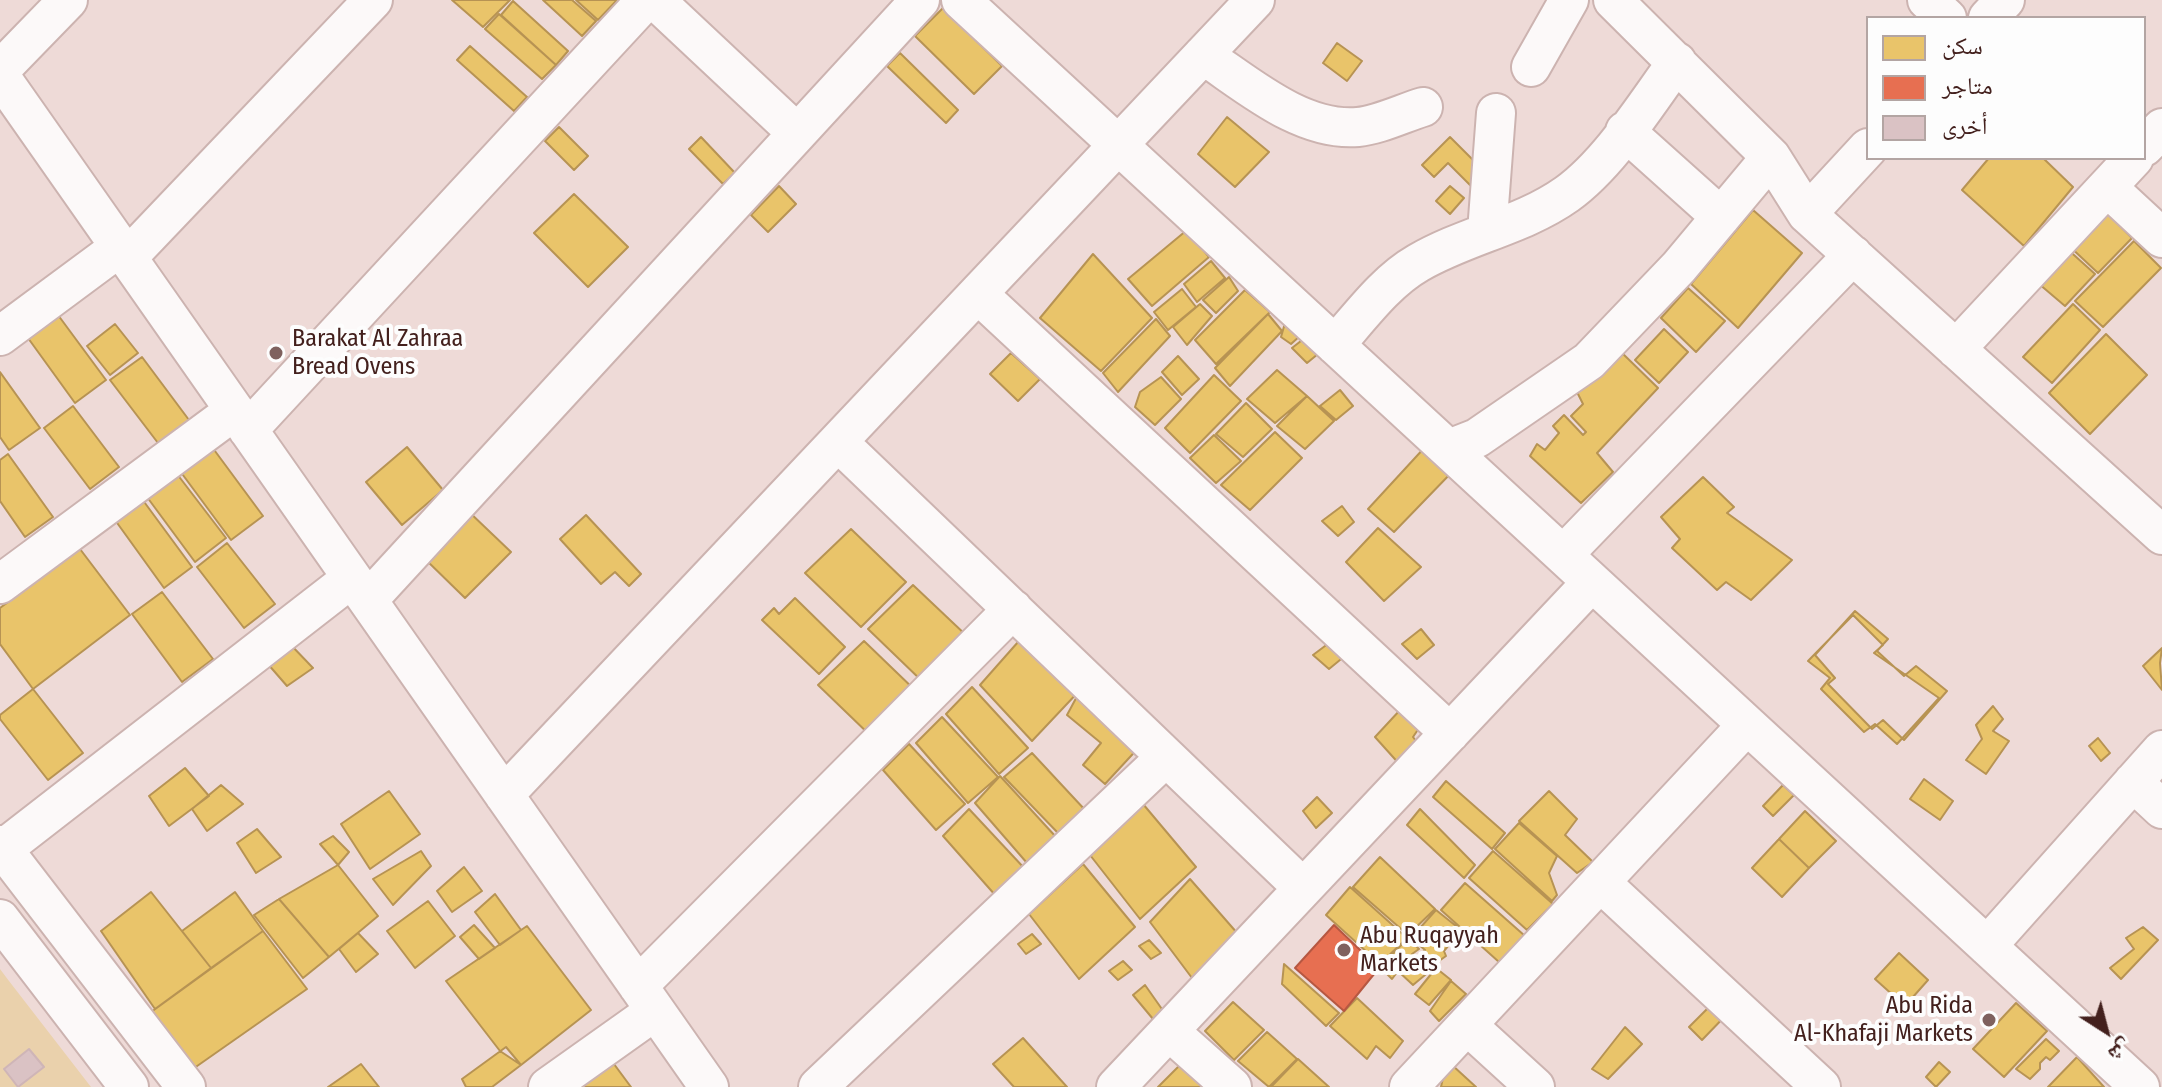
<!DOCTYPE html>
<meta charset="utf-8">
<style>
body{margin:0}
#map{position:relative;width:2162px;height:1087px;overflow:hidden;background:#eedad7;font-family:"Fira Sans Condensed","Noto Naskh Arabic",sans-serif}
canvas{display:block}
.legend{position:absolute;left:1866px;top:16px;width:280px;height:144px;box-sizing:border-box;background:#fdfdfd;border:2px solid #b3a5a3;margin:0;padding:10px 14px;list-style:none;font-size:24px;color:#43201d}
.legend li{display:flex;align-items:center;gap:16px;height:40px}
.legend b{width:40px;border:2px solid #b3a5a3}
.north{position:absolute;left:2066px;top:991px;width:80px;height:80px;-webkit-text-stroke:6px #fdfdfd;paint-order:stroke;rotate:144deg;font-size:22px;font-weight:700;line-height:32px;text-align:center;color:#43201d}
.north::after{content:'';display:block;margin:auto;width:28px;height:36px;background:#43201d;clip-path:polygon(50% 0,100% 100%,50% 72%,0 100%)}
</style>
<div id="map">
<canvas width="2162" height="1087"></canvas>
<ul class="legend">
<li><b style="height:22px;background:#e9c46a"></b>سكن</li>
<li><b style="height:22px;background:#e76f51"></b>متاجر</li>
<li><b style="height:22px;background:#dac2c4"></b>أخرى</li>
</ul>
<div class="north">ش</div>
</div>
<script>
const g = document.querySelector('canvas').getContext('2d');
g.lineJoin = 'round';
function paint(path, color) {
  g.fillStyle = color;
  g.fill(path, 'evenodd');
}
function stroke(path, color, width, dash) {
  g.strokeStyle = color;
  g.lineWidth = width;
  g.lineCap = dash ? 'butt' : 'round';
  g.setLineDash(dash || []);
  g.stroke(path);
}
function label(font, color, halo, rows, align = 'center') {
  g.font = font + ' "Fira Sans Condensed",sans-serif';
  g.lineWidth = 8;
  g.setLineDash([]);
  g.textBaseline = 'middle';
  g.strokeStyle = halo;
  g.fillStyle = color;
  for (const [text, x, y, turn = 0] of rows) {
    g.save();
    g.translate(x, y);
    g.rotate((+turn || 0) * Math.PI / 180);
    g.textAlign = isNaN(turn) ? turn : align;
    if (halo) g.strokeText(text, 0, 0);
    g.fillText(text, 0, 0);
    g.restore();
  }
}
paint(new Path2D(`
 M0,969L9,981L91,1087H0Z`), '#ead1ac');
const homes = new Path2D(`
 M452,0H510L483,27Z
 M543,0H572L596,21L582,36Z
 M576,0H617L598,20Z
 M513,1L568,51L556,65L501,15Z
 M943,8L1002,66L974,94L915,36Z
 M499,14L556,65L542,79L485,29Z
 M1337,43L1362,61L1347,81L1323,63Z
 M470,46L527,97L514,111L457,60Z
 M900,53L958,110L946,123L887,66Z
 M1227,117L1269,152L1235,187L1198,154Z
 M559,127L588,156L574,170L545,141Z
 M701,137L735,173L723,184L689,149Z
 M1450,137L1486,173L1472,187L1448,163L1434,177L1422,165Z
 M1989,158H2043L2073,187L2024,246L1962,190Z
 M779,186L796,204L768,232L751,215Z
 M1450,186L1464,198L1450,214L1436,201Z
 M574,194L628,247L588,287L534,233Z
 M2100,206L2132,238L2098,273L2066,243Z
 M1753,210L1802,253L1738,328L1691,284Z
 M1187,230L1209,257L1152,306L1128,279Z
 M2134,241L2161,268L2103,327L2075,301Z
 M2064,246L2095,274L2065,306L2032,278Z
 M1093,254L1152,318L1101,371L1040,318Z
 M1211,261L1225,278L1197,302L1184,284Z
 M1229,277L1238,291L1216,313L1203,300Z
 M1688,288L1725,321L1696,352L1661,318Z
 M1182,289L1196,307L1168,330L1154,312Z
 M1245,290L1270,312L1216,364L1195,340Z
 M1200,304L1212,316L1187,345L1173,327Z
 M2073,304L2100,330L2052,383L2023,357Z
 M1268,314L1282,331L1230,386L1215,368Z
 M58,315L106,380L75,403L28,338Z
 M1156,319L1170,336L1118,392L1103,373Z
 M1285,323L1301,335L1291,344L1281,337Z
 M115,324L138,353L110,375L87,346Z
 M1664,329L1688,352L1659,383L1635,360Z
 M1311,333L1324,349L1307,363L1292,348Z
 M2106,334L2147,375L2090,434L2049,393Z
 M1620,351L1658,388L1597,453L1613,472L1581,503L1530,456L1537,444L1545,450L1559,433L1553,426L1564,415L1583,435L1586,432L1571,416L1583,404L1576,390Z
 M1011,353L1040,379L1018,401L990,374Z
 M1178,356L1199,379L1182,395L1162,372Z
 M142,357L189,420L158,443L110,380Z
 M1277,370L1307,396L1275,423L1247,399Z
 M0,372L40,428L9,450L0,437Z
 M1214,375L1241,401L1190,453L1165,428Z
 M1161,377L1181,399L1155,425L1135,407L1140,392Z
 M1340,390L1353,406L1336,420L1320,406Z
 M1307,396L1334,421L1305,449L1277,426Z
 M1246,403L1272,429L1243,457L1216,434Z
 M73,406L119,467L90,489L44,428Z
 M1275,432L1302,458L1250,510L1221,485Z
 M1214,435L1241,461L1216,483L1190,458Z
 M1426,446L1453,471L1394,532L1368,509Z
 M212,447L263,516L231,540L180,471Z
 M407,447L443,490L402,525L366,482Z
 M8,454L53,517L25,537L0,501V460Z
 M177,474L226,538L195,562L147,497Z
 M1703,477L1734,507L1727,513L1792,560L1751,600L1726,582L1717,590L1672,548L1680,539L1661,517Z
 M142,499L192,567L164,588L115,520Z
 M1342,506L1354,522L1338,536L1322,521Z
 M467,510L511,552L465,598L422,556Z
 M586,515L641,574L629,586L615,572L601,584L560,539Z
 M1378,528L1421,567L1384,601L1346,562Z
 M851,529L906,582L861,627L805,573Z
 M227,543L275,604L244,628L197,567Z
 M80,549L130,615L33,689L0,644V608Z
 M913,585L969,638L924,683L868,629Z
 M162,592L213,659L182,682L132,614Z
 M795,598L845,647L819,674L762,620L774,608L779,614Z
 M1855,611L1888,639L1877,651L1904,676L1916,666L1947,691L1904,740L1883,720L1872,729L1828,684L1835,678L1815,655Z
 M1853,615L1883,645L1874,653L1939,698L1897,744L1875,724L1864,732L1821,689L1830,678L1808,661Z
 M1421,629L1434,645L1417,659L1402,644Z
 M1026,633L1142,744L1105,784L1083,765L1101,743L1067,715L1081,689L1032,741L980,685Z
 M1333,640L1346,655L1329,669L1313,655Z
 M864,641L919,694L874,739L818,685Z
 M290,644L313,668L287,686L267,663Z
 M2162,648L2160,663L2162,690L2143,666Z
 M972,687L1028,748L999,774L946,714Z
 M33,689L83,753L48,780L0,719V715Z
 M1993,706L2003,719L1993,731L2009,741L1986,774L1966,760L1982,739L1976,725Z
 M1401,709L1419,728L1413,737L1422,749L1402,767L1375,737Z
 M942,717L998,777L968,803L916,743Z
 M2098,738L2110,753L2101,761L2089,746Z
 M909,744L965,804L936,830L883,770Z
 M1032,753L1086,811L1058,833L1004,777Z
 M185,768L209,796L169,826L149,796Z
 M1000,776L1056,837L1027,863L975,803Z
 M1924,779L1953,801L1940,820L1910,799Z
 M1446,781L1505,833L1492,849L1433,797Z
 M221,785L243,804L207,831L192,809Z
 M1783,785L1794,795L1773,816L1763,806Z
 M389,791L420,834L370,869L341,824Z
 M1549,791L1577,819L1565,835L1593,862L1577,873L1519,821Z
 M1317,797L1332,813L1316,828L1303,811Z
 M1143,804L1196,867L1140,919L1090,855Z
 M969,809L1025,869L996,896L943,836Z
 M1420,809L1475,865L1464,878L1407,825Z
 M1805,811L1836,841L1809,868L1779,839Z
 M1519,823L1557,856L1549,873L1557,895L1552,901L1495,849Z
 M257,829L281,857L256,873L237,843Z
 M333,836L349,852L338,865L320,844Z
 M1779,839L1809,868L1782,897L1752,868Z
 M421,851L431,866L393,905L373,879Z
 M1493,851L1553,904L1527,930L1469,878Z
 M1380,857L1435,909L1408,935L1353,887Z
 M1083,864L1135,927L1079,979L1029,914Z
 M338,865L378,916L329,957L279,899Z
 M464,867L482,891L452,912L437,891Z
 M1190,879L1238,934L1192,978L1150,922Z
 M1465,883L1525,936L1499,962L1441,910Z
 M1350,887L1407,938L1380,964L1326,915Z
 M151,892L211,968L155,1009L101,931Z
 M235,892L263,931L211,968L182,931Z
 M495,894L521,930L500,945L475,912Z
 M279,899L329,957L303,978L254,915Z
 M428,901L455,936L415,968L387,931Z
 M1436,910L1461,930L1444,951L1446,956L1432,966L1417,958L1425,950L1411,938Z
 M474,925L495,948L479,959L460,937Z
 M527,926L591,1010L521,1065L500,1051L446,981Z
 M2143,927L2158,940L2121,979L2110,968L2134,949L2126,938Z
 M263,931L307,989L190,1071L147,1015Z
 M358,933L378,954L356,972L339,949Z
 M1032,934L1041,944L1026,954L1018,944Z
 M1408,938L1419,949L1412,954L1431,970L1413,985L1398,971L1392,979L1380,967Z
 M1149,940L1161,953L1151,959L1139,946Z
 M1899,953L1928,980L1905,1006L1875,979Z
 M1123,961L1132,970L1118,980L1109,971Z
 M1284,964L1339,1013L1326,1026L1282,984Z
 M1436,968L1451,980L1429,1005L1415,994Z
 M1451,981L1466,994L1439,1021L1430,1011Z
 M1145,985L1164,1012L1153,1019L1133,995Z
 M1357,998L1403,1041L1390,1058L1376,1046L1367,1059L1330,1026Z
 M1717,999L1730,1011L1702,1040L1689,1027Z
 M1233,1002L1264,1030L1234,1060L1205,1031Z
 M2016,1003L2047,1031L2004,1077L1973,1049Z
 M1625,1027L1642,1044L1608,1079L1592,1069Z
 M1267,1032L1297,1059L1269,1087L1238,1061Z
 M1023,1038L1067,1087H1014L993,1064Z
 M2046,1039L2059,1051L2050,1060L2046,1057L2040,1063V1069L2030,1079L2016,1069Z
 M506,1047L521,1065L492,1087H466L462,1079Z
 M2077,1057L2104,1087H2048Z
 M1187,1058L1215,1087H1158Z
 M1298,1059L1329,1087H1271Z
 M611,1060L631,1087H572Z
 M1939,1062L1950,1072L1936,1087L1926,1077Z
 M361,1064L379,1087H328Z
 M1452,1065L1476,1087H1441L1444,1073Z`);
paint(homes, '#e9c46a');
stroke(homes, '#b79353', 2);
const shops = new Path2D(`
 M1334,925L1379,968L1344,1011L1295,968Z`);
paint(shops, '#e76f51');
stroke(shops, '#b65741', 2);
const building = new Path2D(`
 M29,1049L44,1067L18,1087L4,1069Z`);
paint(building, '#dac2c4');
stroke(building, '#cfb5b7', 2);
const minor = new Path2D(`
 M655,0L797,133
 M961,0L2140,1087
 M1613,0L1771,157L1807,214L2162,535
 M1927,0L1947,18
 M1988,18L2005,0
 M1203,55C1247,84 1301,132 1358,127C1379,125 1403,113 1423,107
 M1531,67L1569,0
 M0,70L68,0
 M0,76L709,1087
 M1625,131L1721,217
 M2144,147L2162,128
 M2107,187L2162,238
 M1807,214L1868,148
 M1487,232L1496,113
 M127,258L373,0
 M978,294L1450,733
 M0,336L120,247
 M1335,345C1360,317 1385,282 1418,263C1466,235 1522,226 1567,194C1610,163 1646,104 1677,62
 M1956,349L2134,158
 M248,430L646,0
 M838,442L1303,888
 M1449,449L1477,438L1589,361L1679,267L1771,157
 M1563,555L1853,255
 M0,584L234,411
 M368,600L920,0
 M2133,782L2162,809
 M504,795L1255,0
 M0,845L186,1087
 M3,849L352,578
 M1600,882L1821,1087
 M0,919L129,1087
 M1987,946L2162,750
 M638,986L1013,609
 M1467,1025L1535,1087
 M1169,1031L1232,1087
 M548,1087L655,1011
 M818,1087L1166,757
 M1116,1087L1592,582
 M1409,1087L1747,725`);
stroke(minor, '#ccb3b0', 42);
stroke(minor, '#fcf9f9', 38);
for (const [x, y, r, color] of [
 [276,353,8,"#7f615e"],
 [1344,950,8,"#7f615e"],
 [1989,1020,8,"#7f615e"]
]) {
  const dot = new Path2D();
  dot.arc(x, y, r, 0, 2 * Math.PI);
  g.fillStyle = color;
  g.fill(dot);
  stroke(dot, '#fdfdfd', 3);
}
label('24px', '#43201d', '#fdfdfd', [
 ["Barakat Al Zahraa",292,339],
 ["Bread Ovens",292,367],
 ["Abu Ruqayyah",1360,936],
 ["Markets",1360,964],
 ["Abu Rida",1973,1006,"right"],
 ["Al-Khafaji Markets",1973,1034,"right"]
], 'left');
</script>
